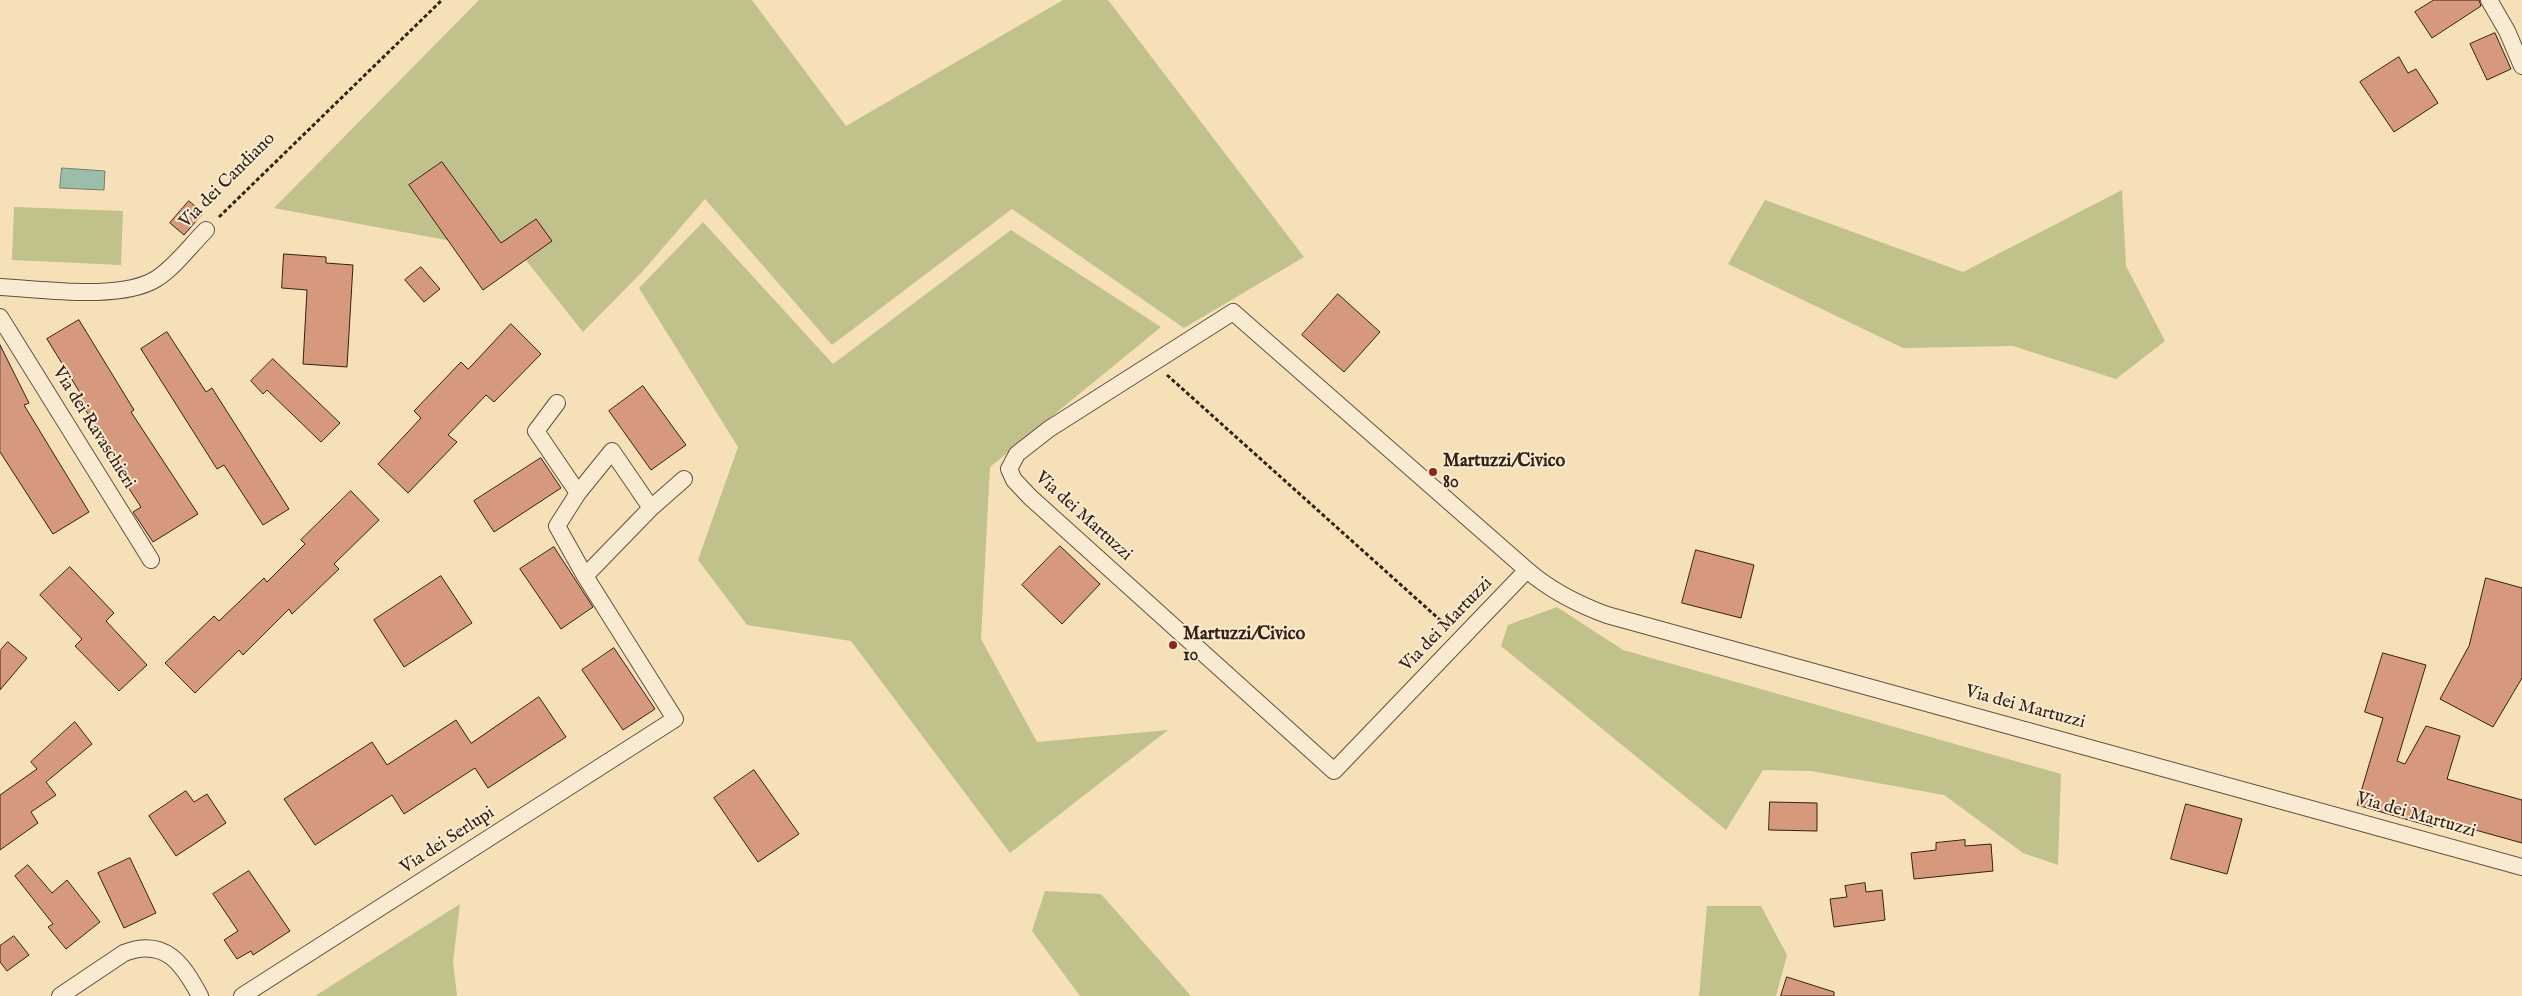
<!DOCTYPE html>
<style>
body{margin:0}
canvas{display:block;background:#f6e0b8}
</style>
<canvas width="2522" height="996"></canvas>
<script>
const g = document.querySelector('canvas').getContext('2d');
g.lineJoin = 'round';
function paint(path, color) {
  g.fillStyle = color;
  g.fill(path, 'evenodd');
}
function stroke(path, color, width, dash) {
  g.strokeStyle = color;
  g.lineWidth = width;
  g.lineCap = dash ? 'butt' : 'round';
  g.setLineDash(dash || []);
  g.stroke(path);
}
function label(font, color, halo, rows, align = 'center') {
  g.font = font + ' "IM FELL English",serif';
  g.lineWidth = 4;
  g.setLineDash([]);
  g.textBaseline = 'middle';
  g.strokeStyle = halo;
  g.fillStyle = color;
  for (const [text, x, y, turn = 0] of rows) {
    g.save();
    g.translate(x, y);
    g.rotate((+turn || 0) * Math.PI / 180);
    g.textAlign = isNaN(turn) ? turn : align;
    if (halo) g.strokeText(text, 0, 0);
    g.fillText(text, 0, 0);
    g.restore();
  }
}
paint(new Path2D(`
 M479,0H752L846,126L1063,0H1108L1304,257L1184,328L1012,209L832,345L705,199L642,272L583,332L521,254L274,208Z
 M2122,190L2126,266L2165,341L2116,379L2013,346L1903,348L1728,264L1765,200L1963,272Z
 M14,207L123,211L121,265L12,260Z
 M703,222L833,364L1011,230L1161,327L990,467L981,639L1037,742L1168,730L1010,853L851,641L747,625L698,560L738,447L639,288Z
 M1557,607L1623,650L2061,774L2058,865L2023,853L1944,795L1811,771L1763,770L1726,830L1501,646L1508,625Z
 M1045,891L1101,894L1191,996H1080L1032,931Z
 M460,904L453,962L457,996H315Z
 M1707,906H1761L1787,955L1776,996H1699Z`), '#c1c18b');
const water = new Path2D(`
 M62,168L105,171L104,190L60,188Z`);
paint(water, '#9dbdab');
stroke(water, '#737e6f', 1);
const building = new Path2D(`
 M2434,0H2479L2481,6L2432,38L2415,12Z
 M2495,33L2511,69L2487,80L2470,44Z
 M2399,57L2408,73L2416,69L2438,103L2394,132L2360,82Z
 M442,162L501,243L536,219L552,241L483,290L409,185Z
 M189,201L203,213L184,235L170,223Z
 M284,254L326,257V263L353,265L347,367L303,364L307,290L282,288Z
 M421,267L440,289L424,302L405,280Z
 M1338,294L1380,332L1344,372L1302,335Z
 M79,320L134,410L131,412L198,514L153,542L133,512L141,507L107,455L112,452L78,398L82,396L47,339Z
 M511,324L541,354L494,402L486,395L448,435L457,442L408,493L378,464L421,418L414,411L461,362L468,369Z
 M167,332L206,392L212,388L289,509L263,525L224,465L217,469L141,349Z
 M0,345L29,403L24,405L89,512L53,534L0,452Z
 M273,359L340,423L321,442L267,390L263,394L251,381Z
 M643,386L686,445L651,470L609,411Z
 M541,458L561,488L494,532L474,501Z
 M351,491L379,520L334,564L339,569L292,614L289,609L243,655L239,650L195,693L165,663L214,616L219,621L264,578L267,582L305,544L301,540Z
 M1060,546L1100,584L1062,624L1022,585Z
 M554,547L593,607L561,629L520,569Z
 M1696,550L1754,565L1741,618L1682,603Z
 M70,567L114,613L106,621L147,665L119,691L75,646L82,639L40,595Z
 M441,576L472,623L404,667L374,620Z
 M2486,578L2522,588V678L2493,727L2440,699L2469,646Z
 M8,642L27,658L0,690V651Z
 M614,648L655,709L623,730L582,670Z
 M2383,653L2426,665L2397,761L2405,764L2426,726L2460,736L2447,779L2522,800V843L2436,819L2433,827L2357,805L2383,718L2365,712Z
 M539,697L566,737L488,788L475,768L404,814L392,795L315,845L284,799L372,742L387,765L456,720L471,743Z
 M75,722L92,744L46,782L56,795L31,812L38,823L0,850V795L37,769L31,762Z
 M754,770L799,834L758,862L714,798Z
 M186,791L194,802L207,794L226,823L176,856L149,816Z
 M1770,802L1817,803V831L1769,830Z
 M2186,804L2242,819L2227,874L2171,859Z
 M1965,840V846L1991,844L1993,871L1914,879L1911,853L1936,850V843Z
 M130,858L156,913L124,928L98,873Z
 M28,865L52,893L67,880L100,922L66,949L48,927L53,924L15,876Z
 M249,871L290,931L253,955L251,951L237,959L224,940L238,931L213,894Z
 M1865,883L1866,892L1882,890L1885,920L1834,927L1830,899L1847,897L1845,886Z
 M14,936L29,955L7,971L0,962V946Z
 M1787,977L1834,992V996H1781Z`);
paint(building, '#d6997e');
stroke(building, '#342016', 1);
const minor = new Path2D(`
 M2489,0L2507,31L2522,66
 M0,287C43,289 120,301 156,279C175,267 190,246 206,230
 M0,317L151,560
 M578,493L612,451L651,508
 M1527,570L1334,771L1030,497L1014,480L1009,469L1017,454L1049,429L1233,312L1527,570C1551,591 1577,604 1607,615L2522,867
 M585,576L651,508L684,479
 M60,996L124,953C165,937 183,964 200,996
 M242,996L675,719L585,576L557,526L578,493L536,431L557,403`);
stroke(minor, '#64503e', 18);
stroke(new Path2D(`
 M219,217L442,0
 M1167,375L1449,628`), '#342016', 3, [4, 2.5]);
stroke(minor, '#f9ebd1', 16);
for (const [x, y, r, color] of [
 [1433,472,5,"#8f2418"],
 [1173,645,5,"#8f2418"]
]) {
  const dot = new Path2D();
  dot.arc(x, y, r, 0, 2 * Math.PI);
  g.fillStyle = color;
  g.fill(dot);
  stroke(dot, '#f9ebd1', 2);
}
label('18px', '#342016', '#f9ebd1', [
 ["Via dei Candiano",228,181,-45],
 ["Via dei Ravaschieri",93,428,58],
 ["Via dei Martuzzi",1083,517,42],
 ["Via dei Martuzzi",1447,625,-46],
 ["Via dei Martuzzi",2025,708,15],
 ["Via dei Martuzzi",2416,816,16],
 ["Via dei Serlupi",448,841,-33]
]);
label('bold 18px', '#342016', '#f9ebd1', [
 ["Martuzzi/Civico",1443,462],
 ["80",1443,483],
 ["Martuzzi/Civico",1183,635],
 ["10",1183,656]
], 'left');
</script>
